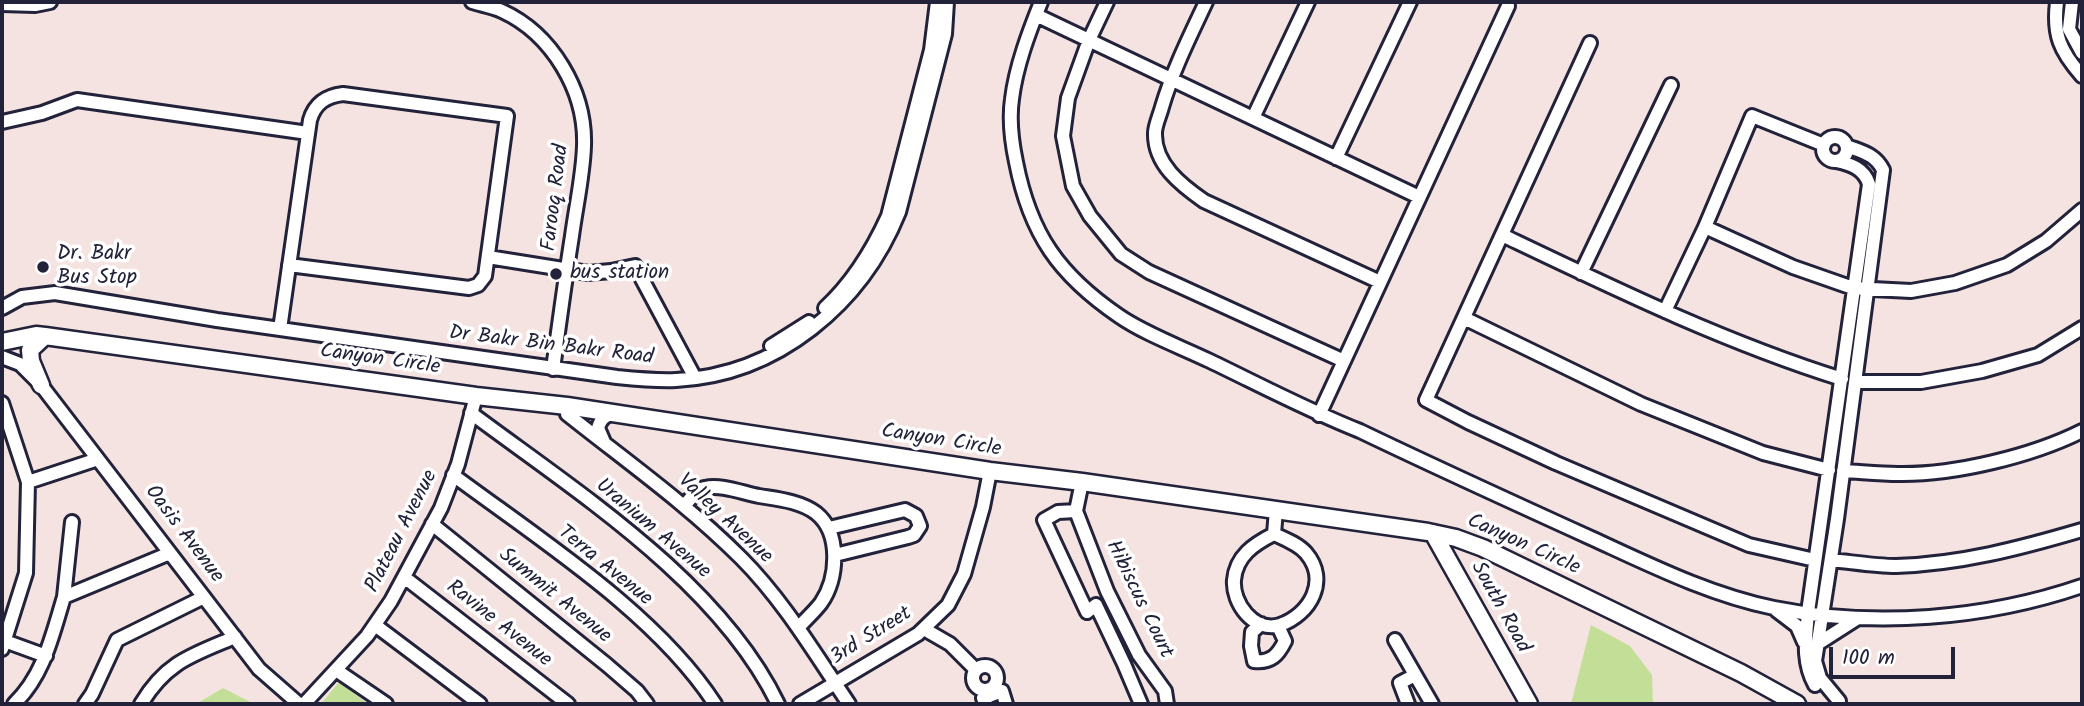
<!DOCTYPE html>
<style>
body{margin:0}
#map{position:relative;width:2084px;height:706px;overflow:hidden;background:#f4e3e0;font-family:Kalam,sans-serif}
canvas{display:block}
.frame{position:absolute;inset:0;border:4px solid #22223b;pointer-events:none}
.scale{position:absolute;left:1829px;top:647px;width:126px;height:32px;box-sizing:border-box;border:4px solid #22223b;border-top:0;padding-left:9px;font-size:21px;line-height:24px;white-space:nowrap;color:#22223b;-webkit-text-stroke:5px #fff;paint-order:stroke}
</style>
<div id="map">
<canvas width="2084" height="706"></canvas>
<div class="frame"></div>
<div class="scale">100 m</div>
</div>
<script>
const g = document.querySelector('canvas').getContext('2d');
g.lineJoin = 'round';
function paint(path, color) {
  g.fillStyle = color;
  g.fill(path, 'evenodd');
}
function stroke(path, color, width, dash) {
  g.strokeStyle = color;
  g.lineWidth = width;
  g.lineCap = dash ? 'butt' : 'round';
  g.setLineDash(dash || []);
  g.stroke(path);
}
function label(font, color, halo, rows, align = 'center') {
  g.font = font + ' Kalam,sans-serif';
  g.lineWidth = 7;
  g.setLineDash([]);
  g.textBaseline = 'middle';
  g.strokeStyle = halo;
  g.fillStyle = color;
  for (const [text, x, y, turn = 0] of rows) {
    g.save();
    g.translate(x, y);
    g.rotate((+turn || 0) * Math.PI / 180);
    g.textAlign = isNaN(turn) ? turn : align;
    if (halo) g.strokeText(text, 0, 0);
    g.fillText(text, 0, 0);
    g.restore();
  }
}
paint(new Path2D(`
 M1591,625L1630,646L1652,675L1653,704H1571Z
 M339,682L368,704H321Z
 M223,688L254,704H196Z`), '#c3df97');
const minor = new Path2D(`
 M472,2C482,5 493,7 502,11C552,34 586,91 584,146C583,176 576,206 572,236C565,280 559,325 553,369
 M1041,2C1029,32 1016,66 1012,99C1009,119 1012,143 1016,162C1030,234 1059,275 1119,316C1145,334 1181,347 1210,361C1260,385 1309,411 1360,431C1437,468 1514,503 1591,538C1650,565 1710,595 1774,608C1874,628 1986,619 2082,586
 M1107,2L1089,40L1068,98L1063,136L1073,186L1090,216L1121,254L1149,272L1344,361
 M1206,2C1190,36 1173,70 1162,107C1160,115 1155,125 1155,133C1154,164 1181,185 1204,201L1380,282
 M2057,2C2053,35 2060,51 2082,76
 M2072,2L2069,29L2082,53
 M2,4L35,5L50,2
 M1036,15L1419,197
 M1590,43L1426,400L1468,422L1556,463L1749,545L1815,560
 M1253,118L1308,2
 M2,122L42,113L77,100L308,133
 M1823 149a12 12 0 1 1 24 0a12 12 0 1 1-24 0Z
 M1336,158L1410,2
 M1705,227L1793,267L1853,288L1911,291L1955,283L2007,265L2046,241L2082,210
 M1502,235C1613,288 1724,342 1842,379
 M488,257L588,273L611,271L635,266L695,378
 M1581,273L1671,85
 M2,308L22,297L55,293L217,320L617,377C637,379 657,381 676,380C778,375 862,304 899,212L945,34L947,2
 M825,308C852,283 873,249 888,216L931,50L937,2
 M1665,311L1705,227L1752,116L1824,145
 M1464,318L1641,404L1763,453L1829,470
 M280,329L310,120C315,103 326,96 343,94L507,116L485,276L478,285L469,288L289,265
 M771,346L809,322
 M2,357L20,364L41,385L259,669L299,704
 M1855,382H1921L1982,371L2038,355L2082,328
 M2,403L28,482L26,573L2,649
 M567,406V414C626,461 687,504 741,558C784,601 815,654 849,704
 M471,413C578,493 719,582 778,704
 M1319,415L1508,6
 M604,442L598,428C601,418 605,415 616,413
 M1843,471C1862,472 1880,474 1898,474C1954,475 2032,456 2082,431
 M453,475C539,539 657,614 715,704
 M28,482L98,459
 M1082,482L1076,511L1107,591L1139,655L1165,691L1167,704
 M685,505C690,499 697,489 705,488C721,484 743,493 759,496C777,499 800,501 816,513C841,533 838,578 821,603C815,611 806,619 799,627
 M1076,511L1058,512L1044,520L1087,612L1096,605L1124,664L1141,704
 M432,524L607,665L637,691L647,704
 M829,528L905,510L916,516L920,526L914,535L908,537L835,555
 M1274,534C1285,539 1298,544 1306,553C1329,580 1311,614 1280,625C1254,633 1232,603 1234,580C1236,556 1254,544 1274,534L1276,510
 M1831,560C1852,562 1875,566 1896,566C1960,564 2021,548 2082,530
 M404,577L568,704
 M64,597L72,522
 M1776,610L1797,626L1804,642
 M1261,624L1252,632L1251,646L1254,661C1271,663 1278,655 1285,641L1278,626
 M375,625L480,704
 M924,629L950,644L976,670
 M2,640L46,656
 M1395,640L1432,704
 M1819,643L1858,618
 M973 678a12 12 0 1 1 24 0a12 12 0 1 1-24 0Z
 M336,670L386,704
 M1815,685C1802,662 1806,638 1808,612L1869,184C1864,168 1850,164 1836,161
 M1839,701L1820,678L1815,661L1837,519L1883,170C1875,154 1862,152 1847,146
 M14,704C44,675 52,636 64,597L170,553
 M85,704L92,694L117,640L204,597
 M141,704C166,662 192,655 235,637
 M304,704L367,636L391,601L441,508L458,464L476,396
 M800,704L918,634L948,605L964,574L983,507L990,471
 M986,704L983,698L1002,691L1006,704
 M1408,704L1400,683L1415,675`);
const major = new Path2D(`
 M2,342L36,335L45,336L476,396L567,406L990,471L1082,482L1428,532L1456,538L1483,548L1741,673L1797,704
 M41,385L31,361L30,350L45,336
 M1433,533L1529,704`);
stroke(minor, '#22223b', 18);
stroke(major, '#22223b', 21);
stroke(minor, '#fff', 12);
stroke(major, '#fff', 16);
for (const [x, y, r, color] of [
 [43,267,7,"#22223b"],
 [556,274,7,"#22223b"]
]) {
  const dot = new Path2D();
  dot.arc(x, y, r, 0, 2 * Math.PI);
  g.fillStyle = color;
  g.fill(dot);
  stroke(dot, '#fff', 2.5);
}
label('21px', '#22223b', '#fff', [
 ["Farooq Road",557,198,-83],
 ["Dr Bakr Bin Bakr Road",551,347,7],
 ["Canyon Circle",380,361,8],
 ["Canyon Circle",941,442,9],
 ["Valley Avenue",724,520,43],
 ["Uranium Avenue",652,530,40],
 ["Plateau Avenue",403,532,-63],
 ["Oasis Avenue",183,535,53],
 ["Canyon Circle",1523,546,24],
 ["Terra Avenue",604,567,39],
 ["Summit Avenue",554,597,39],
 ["Hibiscus Court",1138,600,64],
 ["South Road",1499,608,61],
 ["Ravine Avenue",498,625,38],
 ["3rd Street",872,637,-32]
]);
label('21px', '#22223b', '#fff', [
 ["Dr. Bakr",57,255],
 ["Bus Stop",57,279],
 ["bus station",570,274]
], 'left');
</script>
